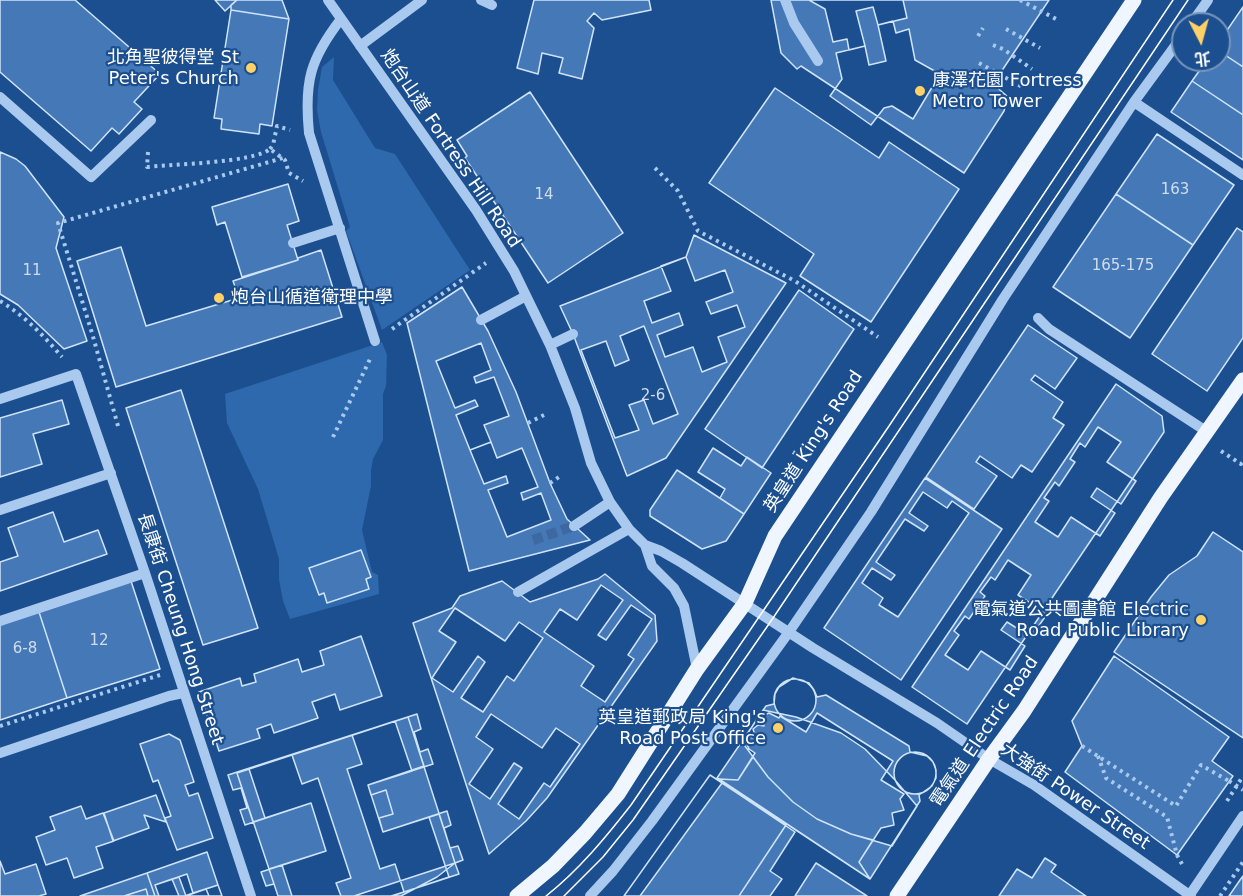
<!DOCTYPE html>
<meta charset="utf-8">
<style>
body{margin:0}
#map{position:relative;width:1243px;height:896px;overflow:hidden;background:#1b4f8f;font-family:"DejaVu Sans","Noto Sans TC",sans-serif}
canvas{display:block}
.north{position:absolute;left:1171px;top:12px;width:60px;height:60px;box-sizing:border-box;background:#1b4f8f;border:2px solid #7695bc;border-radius:50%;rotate:174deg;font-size:16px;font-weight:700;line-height:24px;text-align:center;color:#fff}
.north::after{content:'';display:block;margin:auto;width:21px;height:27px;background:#ffd166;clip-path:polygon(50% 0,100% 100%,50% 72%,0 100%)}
</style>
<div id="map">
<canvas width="1243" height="896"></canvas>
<div class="north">北</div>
</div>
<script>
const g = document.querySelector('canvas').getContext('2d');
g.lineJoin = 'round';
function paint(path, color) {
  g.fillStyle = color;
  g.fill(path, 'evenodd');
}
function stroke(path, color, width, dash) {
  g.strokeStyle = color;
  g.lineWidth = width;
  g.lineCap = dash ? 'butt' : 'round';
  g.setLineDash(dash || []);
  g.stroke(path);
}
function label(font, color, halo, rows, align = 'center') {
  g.font = font + ' "DejaVu Sans","Noto Sans TC",sans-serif';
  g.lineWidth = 4.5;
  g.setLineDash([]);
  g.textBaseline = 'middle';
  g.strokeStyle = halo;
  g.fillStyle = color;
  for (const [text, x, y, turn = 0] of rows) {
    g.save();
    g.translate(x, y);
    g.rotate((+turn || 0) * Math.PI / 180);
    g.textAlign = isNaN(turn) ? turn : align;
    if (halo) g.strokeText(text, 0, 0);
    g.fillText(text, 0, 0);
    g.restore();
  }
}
paint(new Path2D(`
 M334,57L333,80L375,148L395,154L470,270L382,330L346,231L350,227L321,132L317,110L318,90L322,67Z
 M382,342L387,355L386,386L383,394V440L373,459L371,471V486L362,530L372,572L378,575L379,594L290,619L283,601L279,579V559L258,489L227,423L225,394Z`), '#2e69ad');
const building = new Path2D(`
 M0,0H75L160,74L134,102L142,109L119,134L112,128L91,151L0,72Z
 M215,0H237L225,11Z
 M237,0H282L289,19L231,10V5Z
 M534,0H649L651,10L602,20L594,13L587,21L594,28L582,79L559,73L563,58L542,53L538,74L517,68Z
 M771,0H1049L993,84L1008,97L1004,111L964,173L801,66L797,69L781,53Z
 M809,0H903L907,18L878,25L873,7L856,11L865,46L849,50L847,39L833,42L825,9Z
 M1243,7V67L1219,51V42Z
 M231,10L289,19L272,126L260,124L259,134L221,129L222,119L214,118Z
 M893,21L896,33L909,29L915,60L940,74L913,119L892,106L884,108L871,125L830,96L842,79L836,53L865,46L869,65L886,61L878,25Z
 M1219,51L1243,67V115L1192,81L1207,60H1219Z
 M1192,81L1243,115V160L1171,112Z
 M775,88L879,158L889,142L959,189L871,322L800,276L814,254L709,183Z
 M530,92L623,233L548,283L465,158L467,156L457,140Z
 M1157,134L1234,185L1193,245L1116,194Z
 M0,152L16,159L25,166L64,217L56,248L87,341L64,349L18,305L0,294Z
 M288,184L299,221L287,225L298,260L242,277L225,222L217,225L212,207Z
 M1116,194L1193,245L1130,338L1053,287Z
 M1237,228L1243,232V338L1207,391L1152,354Z
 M694,235L786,283L666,458L627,476L573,334L560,306L686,257Z
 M121,247L146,326L239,298L233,281L298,260V258L321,250L342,317L116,387L77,261Z
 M686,257L695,281L725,270L733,292L706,302L711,314L737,305L745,327L718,337L727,362L702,372L693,347L665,357L657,335L683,325L679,313L652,323L644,301L671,291L661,266Z
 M462,287L488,331L516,392L550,483L567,519L590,540L469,571L407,323Z
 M799,290L854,329L762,468L705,429Z
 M1028,325L1077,358L1055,389L1035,375L1031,380L1063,402L1053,418L1064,425L1032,472L1021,465L1012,478L980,456L976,462L997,476L974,509L926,477Z
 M644,326L678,414L653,424L644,400L629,405L639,430L615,438L581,350L606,341L615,366L629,360L620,336Z
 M481,343L491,370L474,377L476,383L494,377L509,416L484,425L491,442L470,450L456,415L478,406L475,400L455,408L436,361Z
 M1116,384L1162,416L1164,432L967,724L912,687Z
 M181,390L258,628L203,645L126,408Z
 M62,400L69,424L33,434L42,464L0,477V418Z
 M1098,427L1121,442L1107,462L1136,481L1121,504L1097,488L1091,497L1115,513L1100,536L1071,517L1058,537L1035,522L1049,501L1044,498L1055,482L1059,486L1075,462L1070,459L1080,443L1085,447Z
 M491,442L497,458L522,448L538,487L521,493L523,500L541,493L551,520L507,537L488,490L508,483L506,476L484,484L470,450Z
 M713,448L741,466L747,457L771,473L744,514L720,498L725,489L698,472Z
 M677,470L744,514L726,541L702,549L650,516V510Z
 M925,478L1002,529L901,680L824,628Z
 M923,492L947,508L952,501L969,513L898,617L879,605L883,598L862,583L872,568L891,580L895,575L876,562L905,519L924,531L928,526L909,513Z
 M53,512L64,542L98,530L107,554L0,591V562L18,556L8,528Z
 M1213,532L1243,552V738L1114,652L1151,597L1169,575L1197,556Z
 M361,550L371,577L366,579L369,589L327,603L324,593L319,595L309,568Z
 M1008,560L1031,575L1018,595L1047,614L1031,637L1007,622L1001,630L1025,646L1010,670L981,651L968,670L945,655L959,635L954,631L965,616L969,619L985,596L980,592L991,577L995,580Z
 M605,574L655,615L657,641L547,798L526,821L489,854L413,623L452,608L460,596L502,581L530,602L598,579Z
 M131,581L160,669L67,698L39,612Z
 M601,585L623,600L598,635L606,640L631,605L652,619L628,655L634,659L605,702L581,686L594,666L544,632L560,609L577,620Z
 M455,608L505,641L519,622L543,638L514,681L507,676L483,712L461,698L485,662L478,656L453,692L432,678L456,642L439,631Z
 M39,612L67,698L0,720V624Z
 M361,636L382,696L340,710L335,694L312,702L318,718L274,733L271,724L257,729L260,738L219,751L199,692L240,678L242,686L256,682L254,674L298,659L302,672L324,665L320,651Z
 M1114,656L1229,737L1212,761L1233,776L1177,855L1065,772L1082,746L1072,721Z
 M793,678L809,683L814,690L817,697L826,695L909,746L910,752L927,756L933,762L936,770V778L932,786L919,795L920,801L870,879L717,778L766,706L774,704L775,694L779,687Z
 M774 700a21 21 0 1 1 42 0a21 21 0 1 1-42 0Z
 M763,710L796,717L841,733L865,749L895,780L917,806L892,846L851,834L817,819L793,802L768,777L742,742Z
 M769,713L779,718L780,716L806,732L817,713L893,761L881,780L904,794L900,799L904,810L892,813L894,825L881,828L859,862L870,879L719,779L738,780L755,753L749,749L745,740L747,737L756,738L753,729L758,725L764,726L762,716Z
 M417,714L421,729L414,732L420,752L428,749L433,764L368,785L371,795L386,790L393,814L379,818L383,832L447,811L451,825L444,828L450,848L458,846L463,860L455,863L459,874L392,896H278L274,884L266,886L261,872L326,851L311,803L245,825L240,810L247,808L241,788L233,790L228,775Z
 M491,714L542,748L556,728L580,744L550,787L544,783L519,819L498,804L522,768L514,763L490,799L469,784L493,749L476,737Z
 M408,717L455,863L437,877L401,896H278L237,773Z
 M408,717L424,766L368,785L383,832L439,814L455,863L354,896H278L269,869L326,851L311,803L253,822L237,773Z
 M395,721L412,771L368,785L371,795L386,790L393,814L379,818L383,832L429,817L449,877L392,896H292L282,865L326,851L311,803L265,818L249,769Z
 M169,734L180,740L194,782L185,785L189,796L198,793L213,838L177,850L165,818L171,816L158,780L153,782L140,744Z
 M352,735L362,764L347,769L380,869L395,864L404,892L391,896H341L336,883L351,878L318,778L302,784L292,755Z
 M894 773a21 21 0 1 1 42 0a21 21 0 1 1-42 0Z
 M753,757L768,777L793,802L817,819L851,834L873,840L859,862L870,879L719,779L738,780Z
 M710,775L795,832L770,871L782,879L770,896H624Z
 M710,775L786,825L739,896H624Z
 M722,783L786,825L739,896H640Z
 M156,795L166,822L144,815L149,828L113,841L104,813Z
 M81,806L86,819L103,813L114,841L96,847L103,868L74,878L67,858L46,865L36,837L55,830L50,817Z
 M207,852L218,885L185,896H155L147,873Z
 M1045,858L1056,865L1051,872L1086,896H999L1017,869L1032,878Z
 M0,861L5,874L36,864L46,894L39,896H0Z
 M816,863L867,896H795Z
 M147,873L155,896H80Z
 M187,874L193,893L218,885L222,896H159L155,885Z
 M1243,876V896H1229L1240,880Z
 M179,877L186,896L206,889L209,896H159L155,885Z
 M172,879L179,896H159L155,885Z
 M218,885L222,896H185L193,893Z
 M146,889L148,896H124Z
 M146,889L148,896H124Z
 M206,889L209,896H185L193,893Z`);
paint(building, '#4478b7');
stroke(building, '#cfe3fa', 1.5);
stroke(new Path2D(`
 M533,540L574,526`), '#3d69a0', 10, [10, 5]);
stroke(new Path2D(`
 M1020,0L1058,20
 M1006,29L1040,48
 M978,36L983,28
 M993,45L1003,49L1032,69
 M979,63L1024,88
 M270,149L273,145L277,126L290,130
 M148,152L147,167C172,164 253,163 270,149L285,160L289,173L303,181
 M655,168L678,191L698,231L795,281L878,337
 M0,301C25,316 43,335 62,357
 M392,329L486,263
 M528,423L544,415
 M118,426L92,333L58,223L283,158
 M333,437L370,359
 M1221,451L1241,464L1243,461
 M793,452L802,458
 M550,483L562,475
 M0,726L160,675
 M1082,746L1176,806L1201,765L1229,781
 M1098,756L1106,778L1167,817L1177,855L1182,864
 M1227,801L1243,776
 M1220,896L1243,862`), '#a9c9ee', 4, [3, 4.5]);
stroke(new Path2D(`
 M328,0L476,210L514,271L550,345L575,408L591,463L610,502L629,529L645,545L661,551L682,563L813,648L937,723L989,759L1034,785L1191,896
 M481,0L492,5
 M785,0L794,23L818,61
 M341,19C310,59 304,82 309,133L375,341
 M1191,24L1208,0
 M360,46L422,0
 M0,97L91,177L151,120
 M1134,102L1243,175
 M293,243L340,228
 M1038,318L1049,329L1206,431
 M481,320L526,296
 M550,345L573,334
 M0,399L76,374L145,573L251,896
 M0,510L111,473
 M574,526L610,502
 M645,545L652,566L674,588L684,606L697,669
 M518,592L629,529
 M0,621L145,573
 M0,753L169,696L183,693
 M590,896L613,871L652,821L789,632L871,512L1003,299L1134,102L1183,35
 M1189,896L1243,816`), '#a9c9ee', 10);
stroke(new Path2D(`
 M517,896L553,866L585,833L618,794L697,669L745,603L775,536L1134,0
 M897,896L989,759L1024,711L1161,497L1243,380`), '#f0f6ff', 15);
stroke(new Path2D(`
 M546,896C579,870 606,837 631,805L889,426L1173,0
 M564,896L603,857L633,820L771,621L1188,0`), '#fff', 1.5);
stroke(new Path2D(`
 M1229,781L1243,790`), '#a9c9ee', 4, [3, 4.5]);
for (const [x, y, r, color] of [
 [251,68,6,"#ffd166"],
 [920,91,6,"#ffd166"],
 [219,298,6,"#ffd166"],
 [1201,620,6,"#ffd166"],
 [778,728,6,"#ffd166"]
]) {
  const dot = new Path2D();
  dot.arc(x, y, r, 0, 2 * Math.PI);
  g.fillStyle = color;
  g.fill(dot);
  stroke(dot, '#1b4f8f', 2);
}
label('15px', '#d0dded', null, [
 ["163",1175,190],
 ["14",544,195],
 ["165-175",1123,266],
 ["11",32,271],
 ["2-6",653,396],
 ["12",99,641],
 ["6-8",25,649]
]);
label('18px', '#fff', '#1b4f8f', [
 ["北角聖彼得堂 St",239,58],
 ["Peter's Church",239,79],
 ["康澤花園 Fortress",932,81,"left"],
 ["Metro Tower",932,102,"left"],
 ["炮台山循道衛理中學",231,298,"left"],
 ["電氣道公共圖書館 Electric",1189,610],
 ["Road Public Library",1189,631],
 ["英皇道郵政局 King's",766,718],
 ["Road Post Office",766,739]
], 'right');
label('18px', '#fff', '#1b4f8f', [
 ["炮台山道 Fortress Hill Road",450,149,56],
 ["英皇道 King's Road",814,442,-57],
 ["長康街 Cheung Hong Street",180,629,72],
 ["電氣道 Electric Road",985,732,-56],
 ["大強街 Power Street",1075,797,34]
]);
</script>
